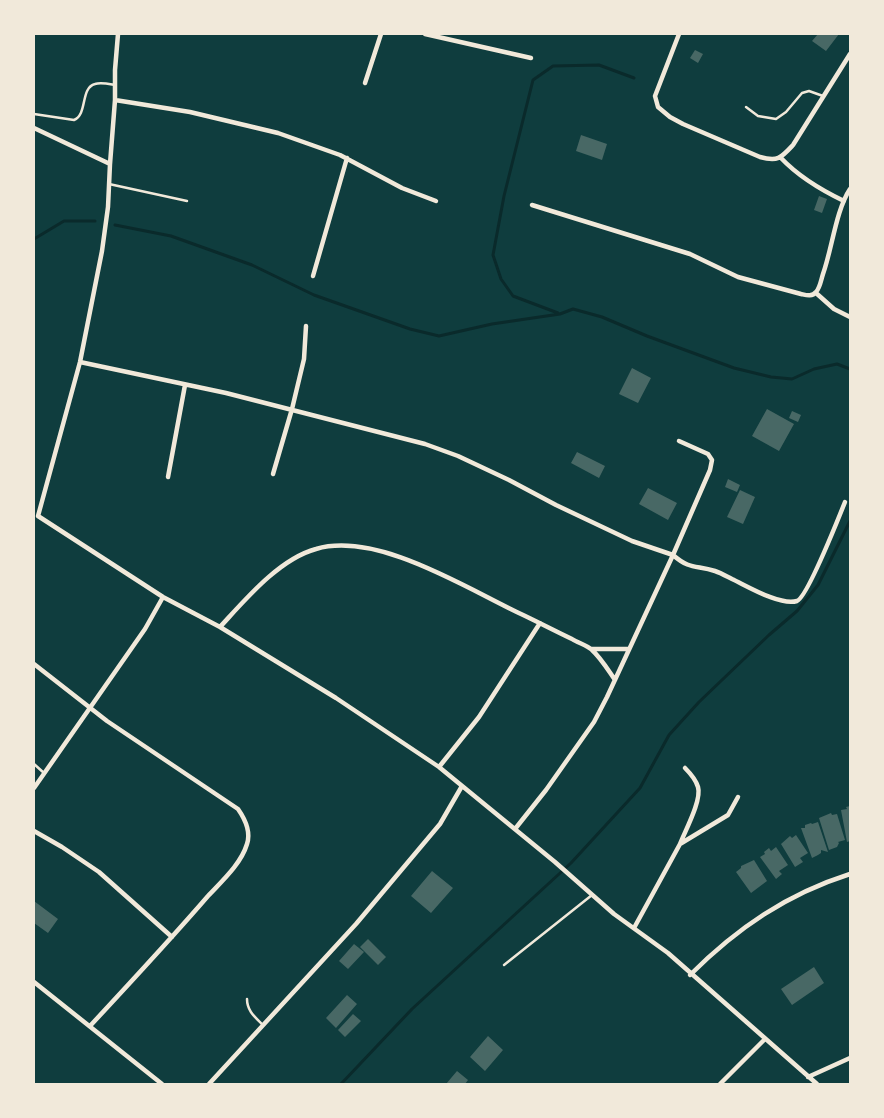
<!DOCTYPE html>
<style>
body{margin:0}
#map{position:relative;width:884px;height:1118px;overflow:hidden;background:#0f3d3e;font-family:"Exo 2",sans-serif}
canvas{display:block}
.frame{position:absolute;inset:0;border:35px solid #f1e9da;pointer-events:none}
</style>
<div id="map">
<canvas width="884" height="1118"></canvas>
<div class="frame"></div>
</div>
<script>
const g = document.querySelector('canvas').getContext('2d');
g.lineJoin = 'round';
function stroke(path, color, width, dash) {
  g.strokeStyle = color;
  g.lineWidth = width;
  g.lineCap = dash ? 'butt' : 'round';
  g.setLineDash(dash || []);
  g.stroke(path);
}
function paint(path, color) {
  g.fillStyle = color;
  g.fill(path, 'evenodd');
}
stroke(new Path2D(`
 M115,225L171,236L252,265L314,295L410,329L439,336L492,324L560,314L573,309L602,317L647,336L734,368L771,377L792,379L814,369L837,364L850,369
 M34,239L64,221H95
 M558,313L513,296L501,279L493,255L504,196L533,80L553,66L599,65L634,78
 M341,1084L412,1009L571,863L640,788L669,735L699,702L769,635L797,611L818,585L850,521`), '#0a2a2b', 3);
paint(new Path2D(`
 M818,34H839L826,51L812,41Z
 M695,50L703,54L698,63L690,58Z
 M581,135L607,144L602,160L576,151Z
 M819,196L827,199L822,213L814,210Z
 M632,368L651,378L638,403L619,394Z
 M767,409L794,424L779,451L752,436Z
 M792,411L801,415L798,422L789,418Z
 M577,452L605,466L599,478L571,463Z
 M728,479L740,485L737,492L725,487Z
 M648,488L677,503L668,520L639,504Z
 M740,490L755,497L743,524L727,517Z
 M850,806V841L847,842L841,810L847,809L846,807Z
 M831,813L832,815L837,814L845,840L838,842L839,843L837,847L829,850L819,818Z
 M818,822L828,852L821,850V853L818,855L812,858L801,828H805V825L811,823L812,824Z
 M796,835L808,853L800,858L803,862L795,867L781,844L790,836L792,838Z
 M776,847L788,865L779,871L782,874L776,879L760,857L765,854L764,852L769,848L771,851Z
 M754,860L767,881L751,893L736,872L741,868V866Z
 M432,871L453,888L431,913L411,896Z
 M34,901L58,919L48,933L34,923Z
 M368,939L386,957L378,965L360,947Z
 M354,944L364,952L348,969L339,961Z
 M814,967L824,983L792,1005L781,989Z
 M347,995L357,1004L336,1028L326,1018Z
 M353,1014L361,1021L345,1037L338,1030Z
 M488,1036L503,1050L485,1071L470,1057Z
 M457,1071L468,1080L465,1084H446Z`), '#486865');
stroke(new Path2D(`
 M746,107L758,116L776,119L786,112L802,93L809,91L823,96
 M34,114L74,120C88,114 80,88 95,84C101,82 109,84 115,85
 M109,184L187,201
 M34,764L44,773
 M504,965L592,895
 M247,999C247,1011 255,1017 263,1025`), '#f1e9da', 2.5);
stroke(new Path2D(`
 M118,34L115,70V100L110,164L108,207L102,251L80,362L38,516L163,597L220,627L336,698L439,767L555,862L614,914L668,953L817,1084
 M425,34L531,58
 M679,34L655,96L658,107L670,117L683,124L760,157C778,162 781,158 793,145L850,54
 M365,83L381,34
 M115,100L190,112L278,133L340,155L402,188L436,201
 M34,128L110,164
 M781,158C799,177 821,190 844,201
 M532,205L690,254L738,277L801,294C806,295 812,297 816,292C820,288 821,280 823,274C832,249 836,210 850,189
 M313,276L347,158
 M816,293L834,309L850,317
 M80,362L226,393L425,444L458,456L509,480L556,505L632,541L673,555L710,470L712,460L708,454L679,441
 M273,474L292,409L304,359L306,326
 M168,477L185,385
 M220,627C245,600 279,559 316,549C377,531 466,588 521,614C538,622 555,631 572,639C578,643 587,645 592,650C601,658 608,670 615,680
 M591,649H629
 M34,664L107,721L238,809C245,819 251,832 247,844C241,864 222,881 208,896C170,940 130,983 90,1026
 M439,767L479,717L540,623
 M34,788L145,629L163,597
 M515,829L546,790L594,722L607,697L673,555C690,570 696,565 715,571C721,573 726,576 732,579C747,586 780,606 797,601C807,597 839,517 845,502
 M34,831L62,847L99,872L172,937
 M680,844C685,831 702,800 698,787C696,780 690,773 685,768
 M634,928L680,844L728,815L738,797
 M690,975C737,928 787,894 850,874
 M34,982L162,1084
 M808,1077L850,1058
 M209,1084L356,924L440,824L462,786
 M720,1084L765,1039`), '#f1e9da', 4.5);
</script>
